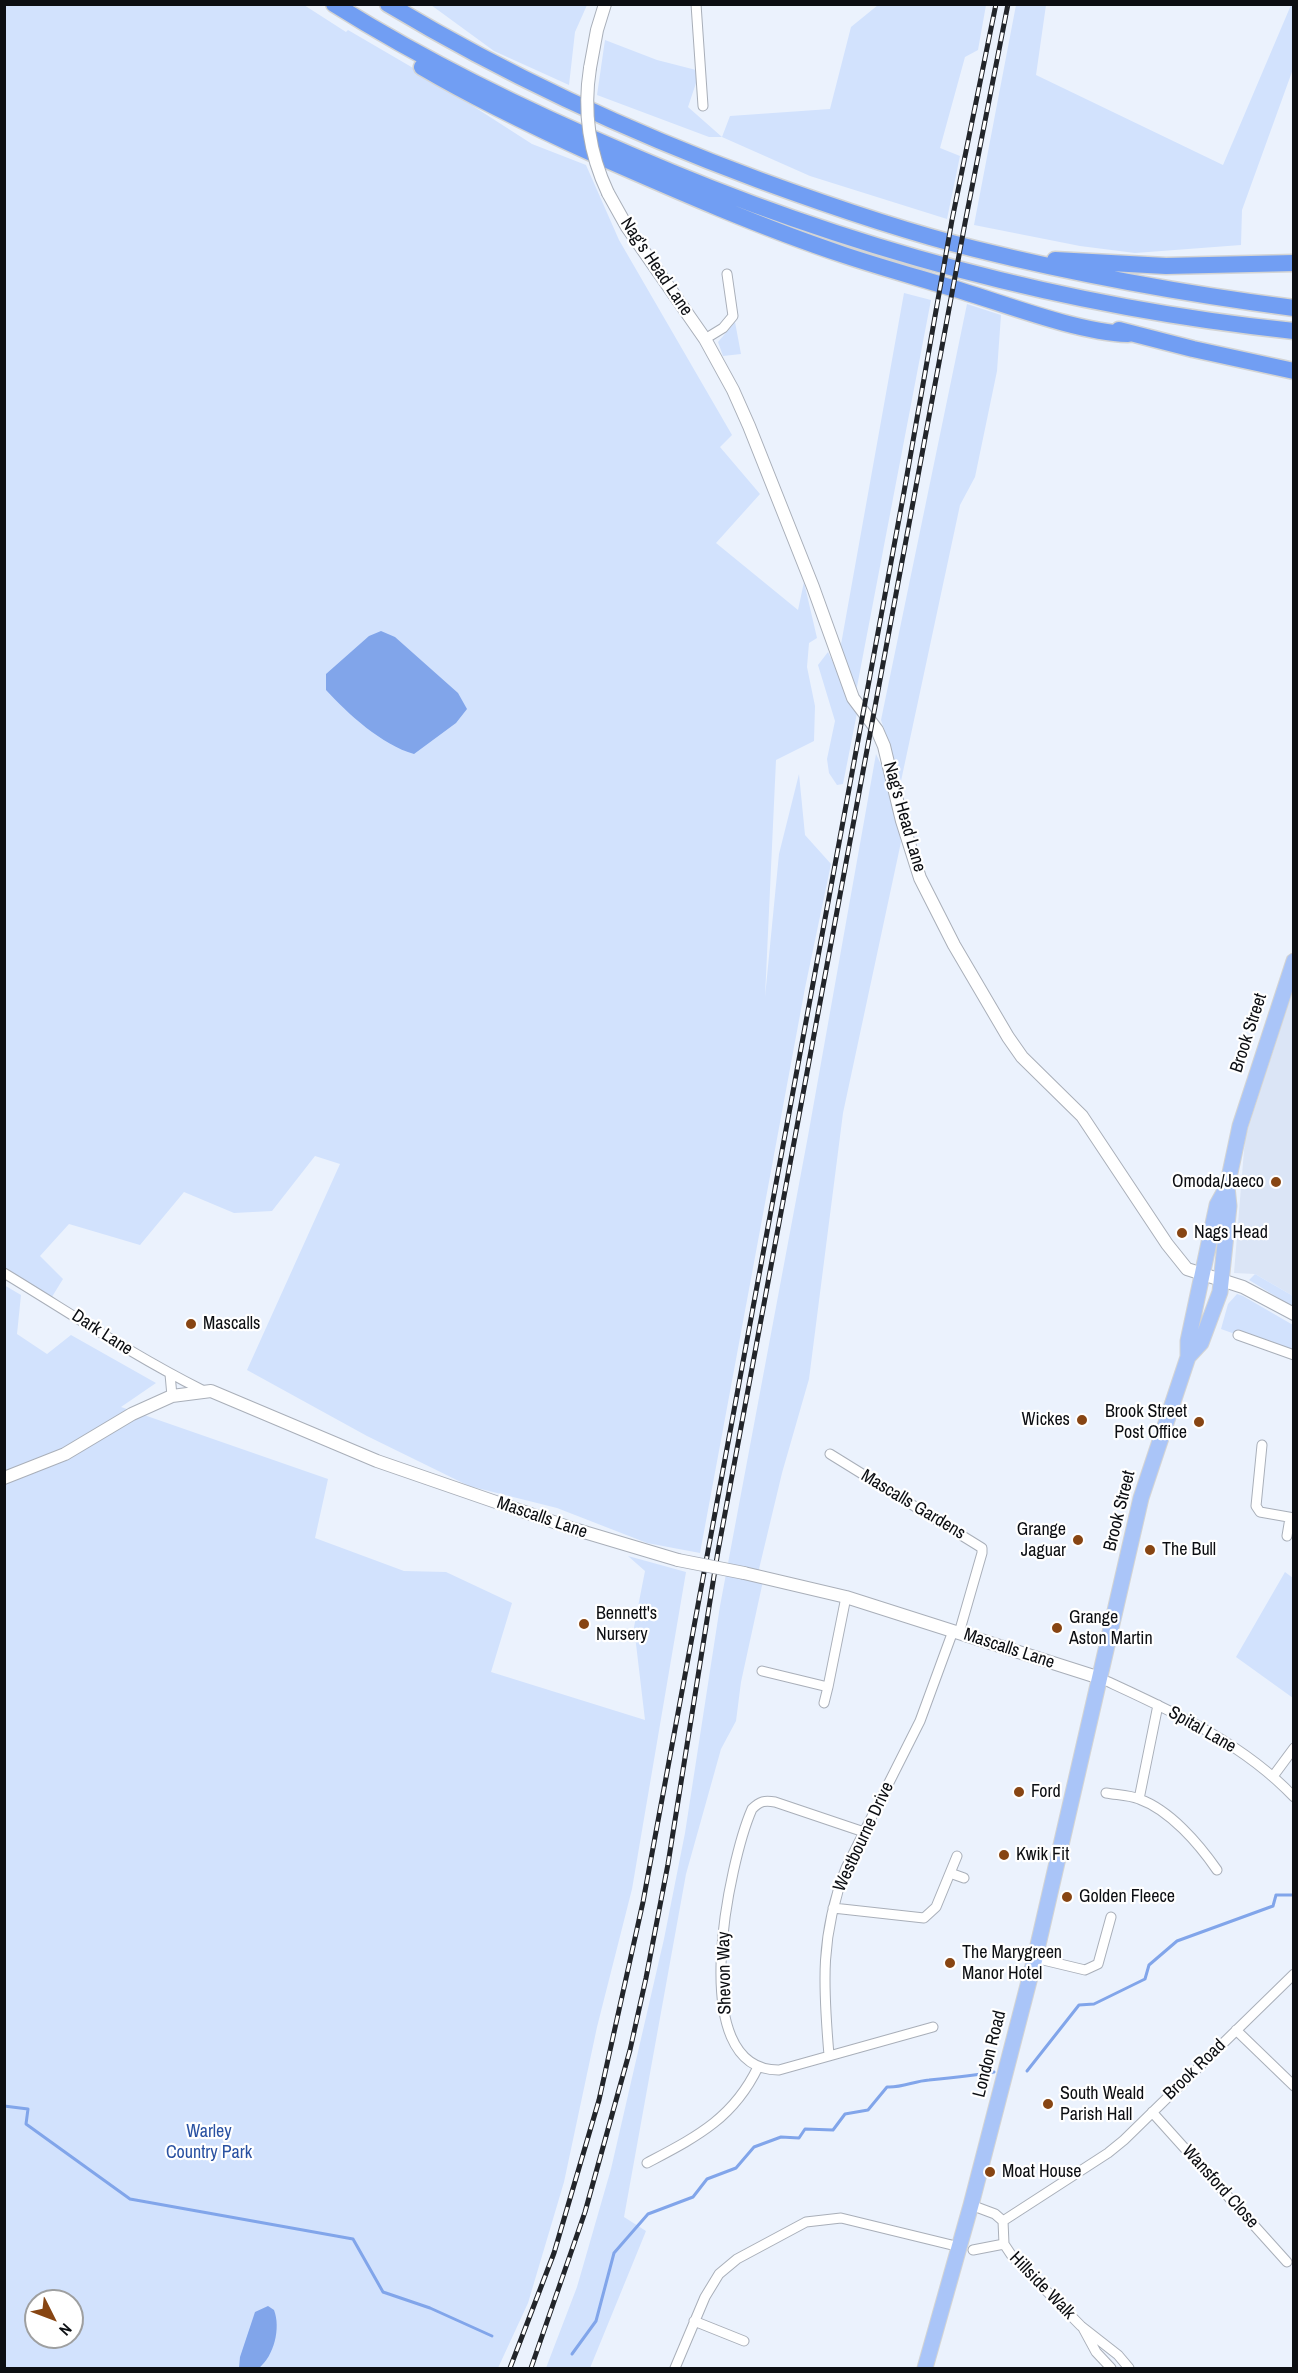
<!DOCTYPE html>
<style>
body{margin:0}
#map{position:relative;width:1298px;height:2373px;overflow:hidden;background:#ebf2fd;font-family:"Archivo Narrow",sans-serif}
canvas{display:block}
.frame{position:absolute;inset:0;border:6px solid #0c0e12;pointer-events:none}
.north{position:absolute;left:24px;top:2289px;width:60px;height:60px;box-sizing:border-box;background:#fff;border:2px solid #9e9fa0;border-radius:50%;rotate:132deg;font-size:16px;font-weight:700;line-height:24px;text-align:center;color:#0c0e12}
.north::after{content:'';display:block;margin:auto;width:21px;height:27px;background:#874513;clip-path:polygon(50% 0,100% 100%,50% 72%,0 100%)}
</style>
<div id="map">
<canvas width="1298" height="2373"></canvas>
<div class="frame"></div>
<div class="north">N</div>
</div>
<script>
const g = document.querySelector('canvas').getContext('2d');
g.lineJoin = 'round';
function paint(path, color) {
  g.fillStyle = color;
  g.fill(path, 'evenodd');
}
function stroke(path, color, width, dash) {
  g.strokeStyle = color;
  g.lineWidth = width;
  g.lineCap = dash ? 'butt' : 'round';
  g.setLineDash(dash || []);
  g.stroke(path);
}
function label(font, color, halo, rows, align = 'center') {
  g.font = font + ' "Archivo Narrow",sans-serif';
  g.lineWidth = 4.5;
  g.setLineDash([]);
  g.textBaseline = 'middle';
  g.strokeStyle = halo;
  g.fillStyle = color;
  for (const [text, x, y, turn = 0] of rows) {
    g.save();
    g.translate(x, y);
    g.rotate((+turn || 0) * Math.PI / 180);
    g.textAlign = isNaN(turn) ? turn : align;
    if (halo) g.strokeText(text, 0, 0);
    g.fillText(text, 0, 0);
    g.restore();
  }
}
paint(new Path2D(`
 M1293,990V1296L1255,1274L1234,1273L1245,1138Z`), '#dbe5f6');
paint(new Path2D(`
 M4,5H304L346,32L348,30L420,72L532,144L586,165L619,240L732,435L720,447L760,494L716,543L798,610L804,582L817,638L809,643L807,667L815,706L814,741L776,760L765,997L779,854L799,774L805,835L831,864L805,988L700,1553L647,1543L557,1508L469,1486L367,1436L247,1370L340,1164L315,1156L272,1211L234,1213L184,1192L140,1245L69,1224L40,1256L63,1279L50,1300L5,1272Z
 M431,5H587L575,32L569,85L494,51Z
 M878,5H986L978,50L965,57L940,148L960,156L947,219L810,176L722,137H709L597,95L605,40L657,60L700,71L688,107L722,137L730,116L830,109L851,27Z
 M1016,5H1046L1036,75L1223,165L1291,5H1293V69L1242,210L1241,245L1135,253L1080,246L974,225Z
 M904,293L931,300L855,697L840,650Z
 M967,304L1001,315L997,371L975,477L960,505L901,781L881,720Z
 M735,322L741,354L723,356L718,342Z
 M828,652L857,713L843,784L837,785L829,773L827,759L835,721L818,665Z
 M876,754L888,779L901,842L843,1113L809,1379L782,1473L759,1569L763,1581L741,1682L736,1721L721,1749L686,1874L624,2217L646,2231L590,2368H546L577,2287L611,2169L664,1939L685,1833L720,1606L808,1136Z
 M1255,1274L1293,1296V1307L1249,1280Z
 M4,1285L21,1295L17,1334L47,1354L71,1335L156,1383L121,1407L328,1479L315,1538L404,1571L446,1572L512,1603L491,1672L645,1720L634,1627L645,1571L628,1556L686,1572L632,1889L597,2027L564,2182L528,2303L498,2368H5ZM36,2301H72V2337H36Z
 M1237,1294L1243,1296L1293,1325V1355L1221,1329L1228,1304Z
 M1285,1572L1293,1578V1698L1236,1657Z`), '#d2e2fd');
paint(new Path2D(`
 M381,631L395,637L458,693L467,709L456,723L414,754C382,745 348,714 326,690V674L369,636Z
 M268,2306L274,2310C281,2328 274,2356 259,2368H239L240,2357L255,2312Z`), '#81a5ea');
stroke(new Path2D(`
 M1027,2071L1079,2005L1094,2004L1145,1979L1149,1965L1177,1941L1273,1906L1276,1895H1294
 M4,2106L28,2109L26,2124L130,2199L353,2239L383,2292L430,2308L492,2336
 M572,2354L596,2321L614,2253L648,2214L693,2197L707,2179L736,2168L754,2147L781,2137L799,2138L805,2129L833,2130L845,2114L868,2110L887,2087C902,2088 914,2081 929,2080C951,2078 972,2076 994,2072`), '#81a5ea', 3);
const minor = new Path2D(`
 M696,4L703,106
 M705,339L723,328L733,316L727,274
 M4,1273C70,1313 134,1356 202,1390
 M1238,1335L1294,1355
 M170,1374L172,1396
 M1262,1445L1256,1506L1260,1512L1294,1518
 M830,1454L982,1548V1553L959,1633
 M1287,1536L1290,1518
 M762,1671L828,1687L846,1597
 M1100,1678C1169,1710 1241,1741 1294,1797
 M824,1703L828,1687
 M1274,1775L1294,1748
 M1106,1793C1117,1795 1129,1795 1139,1799C1170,1810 1199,1844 1217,1870
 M1139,1799L1158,1705
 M864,1832L775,1802C765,1800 760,1801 752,1809C730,1859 683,2071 779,2070L933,2027
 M950,1873L964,1878
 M833,1908L924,1918L936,1907L957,1856
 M1035,1958L1085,1970L1098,1964L1111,1917
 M1236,2030L1294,2086
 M829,2055C823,1985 820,1935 846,1868L920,1721L953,1631
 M1152,2112L1287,2262
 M647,2163C696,2137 733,2119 758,2067
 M971,2205L995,2214L1003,2221L1108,2153L1124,2140L1294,1974
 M1004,2244L1012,2256L1081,2326L1118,2355L1129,2368
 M973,2250L1004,2244L1003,2221
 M694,2321L744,2341
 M1083,2328L1096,2352L1111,2368
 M675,2368L705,2297L719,2274L737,2259L806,2222L841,2218L960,2247`);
const tertiary = new Path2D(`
 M590,68L597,30L605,4
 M608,193L627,227L705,339L733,390L749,426L813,587L853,698L877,730L884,746L902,821L920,878L954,945L1008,1037L1022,1057L1082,1116L1167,1244L1187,1269L1243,1287L1294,1314
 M4,1478L65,1454L132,1414L172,1396L211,1391L377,1461L574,1529L678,1560
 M744,1573L846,1597L1100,1678`);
const primary = new Path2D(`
 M1188,1357L1201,1343L1220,1292L1229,1206L1227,1187
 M925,2368L971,2205L1035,1958L1141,1498L1188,1357V1341L1217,1205L1227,1187L1240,1126L1294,961`);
const motorway = new Path2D(`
 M334,4C428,63 529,112 631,155C845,248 1062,307 1294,331
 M388,4C508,76 629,132 759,180C830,206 902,231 975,249C1080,275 1186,294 1294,308
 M422,67C478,100 537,128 596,155C678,191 760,227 844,255C883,268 923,279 962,291C1011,306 1078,332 1128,334
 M1055,260L1166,266L1294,263
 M1119,330L1193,349L1294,371`);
stroke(minor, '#a9afb9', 11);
stroke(tertiary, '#a9afb9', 14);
stroke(primary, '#d3d4d4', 17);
stroke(motorway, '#d3d4d4', 19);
stroke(minor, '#fff', 9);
stroke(tertiary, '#fff', 12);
stroke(primary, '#aac5f8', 15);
stroke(motorway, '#719ef3', 16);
const rail = new Path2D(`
 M510,2368L554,2253L599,2100L643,1902L904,492L952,220L996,4
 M531,2368L585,2212L630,2050L646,1978L668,1864L718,1551L965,223L1008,4`);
stroke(rail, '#22252a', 5);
stroke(rail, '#fff', 3, [9]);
const tertiaryBridge = new Path2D(`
 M590,68C583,112 589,153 608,193
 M678,1560L744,1573`);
stroke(tertiaryBridge, '#a9afb9', 14, []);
stroke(tertiaryBridge, '#fff', 12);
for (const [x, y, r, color] of [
 [1276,1182,6,"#874513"],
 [1182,1233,6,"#874513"],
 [191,1324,6,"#874513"],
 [1082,1420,6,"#874513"],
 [1199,1422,6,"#874513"],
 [1078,1540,6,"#874513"],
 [1150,1550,6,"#874513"],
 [584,1624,6,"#874513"],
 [1057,1628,6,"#874513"],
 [1019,1792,6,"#874513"],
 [1004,1855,6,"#874513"],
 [1067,1897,6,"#874513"],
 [950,1963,6,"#874513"],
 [1048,2104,6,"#874513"],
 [990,2172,6,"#874513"]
]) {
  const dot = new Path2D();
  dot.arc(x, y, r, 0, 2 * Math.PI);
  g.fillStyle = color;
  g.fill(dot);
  stroke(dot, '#fff', 2);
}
label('18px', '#0c0e12', '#fff', [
 ["Nag's Head Lane",656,267,56],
 ["Nag's Head Lane",904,817,74],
 ["Brook Street",1249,1033,-72],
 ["Dark Lane",102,1333,33],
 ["Mascalls Gardens",913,1505,31],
 ["Brook Street",1120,1511,-76],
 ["Mascalls Lane",542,1518,19],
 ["Mascalls Lane",1009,1649,18],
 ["Spital Lane",1202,1730,30],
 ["Westbourne Drive",864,1837,-65],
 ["Shevon Way",725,1973,-91],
 ["London Road",990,2054,-76],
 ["Brook Road",1195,2070,-44],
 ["Wansford Close",1220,2187,48],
 ["Hillside Walk",1042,2286,46]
]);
label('18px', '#0c0e12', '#fff', [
 ["Omoda/Jaeco",1264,1182,"right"],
 ["Nags Head",1194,1233],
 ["Mascalls",203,1324],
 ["Brook Street",1187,1412,"right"],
 ["Post Office",1187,1433,"right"],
 ["Wickes",1070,1420,"right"],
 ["Grange",1066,1530,"right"],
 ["Jaguar",1066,1551,"right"],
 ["The Bull",1162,1550],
 ["Bennett's",596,1614],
 ["Nursery",596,1635],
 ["Grange",1069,1618],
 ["Aston Martin",1069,1639],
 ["Ford",1031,1792],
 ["Kwik Fit",1016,1855],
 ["Golden Fleece",1079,1897],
 ["The Marygreen",962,1953],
 ["Manor Hotel",962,1974],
 ["South Weald",1060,2094],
 ["Parish Hall",1060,2115],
 ["Moat House",1002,2172]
], 'left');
label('18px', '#2951a2', '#fff', [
 ["Warley",209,2132],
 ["Country Park",209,2153]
]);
</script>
